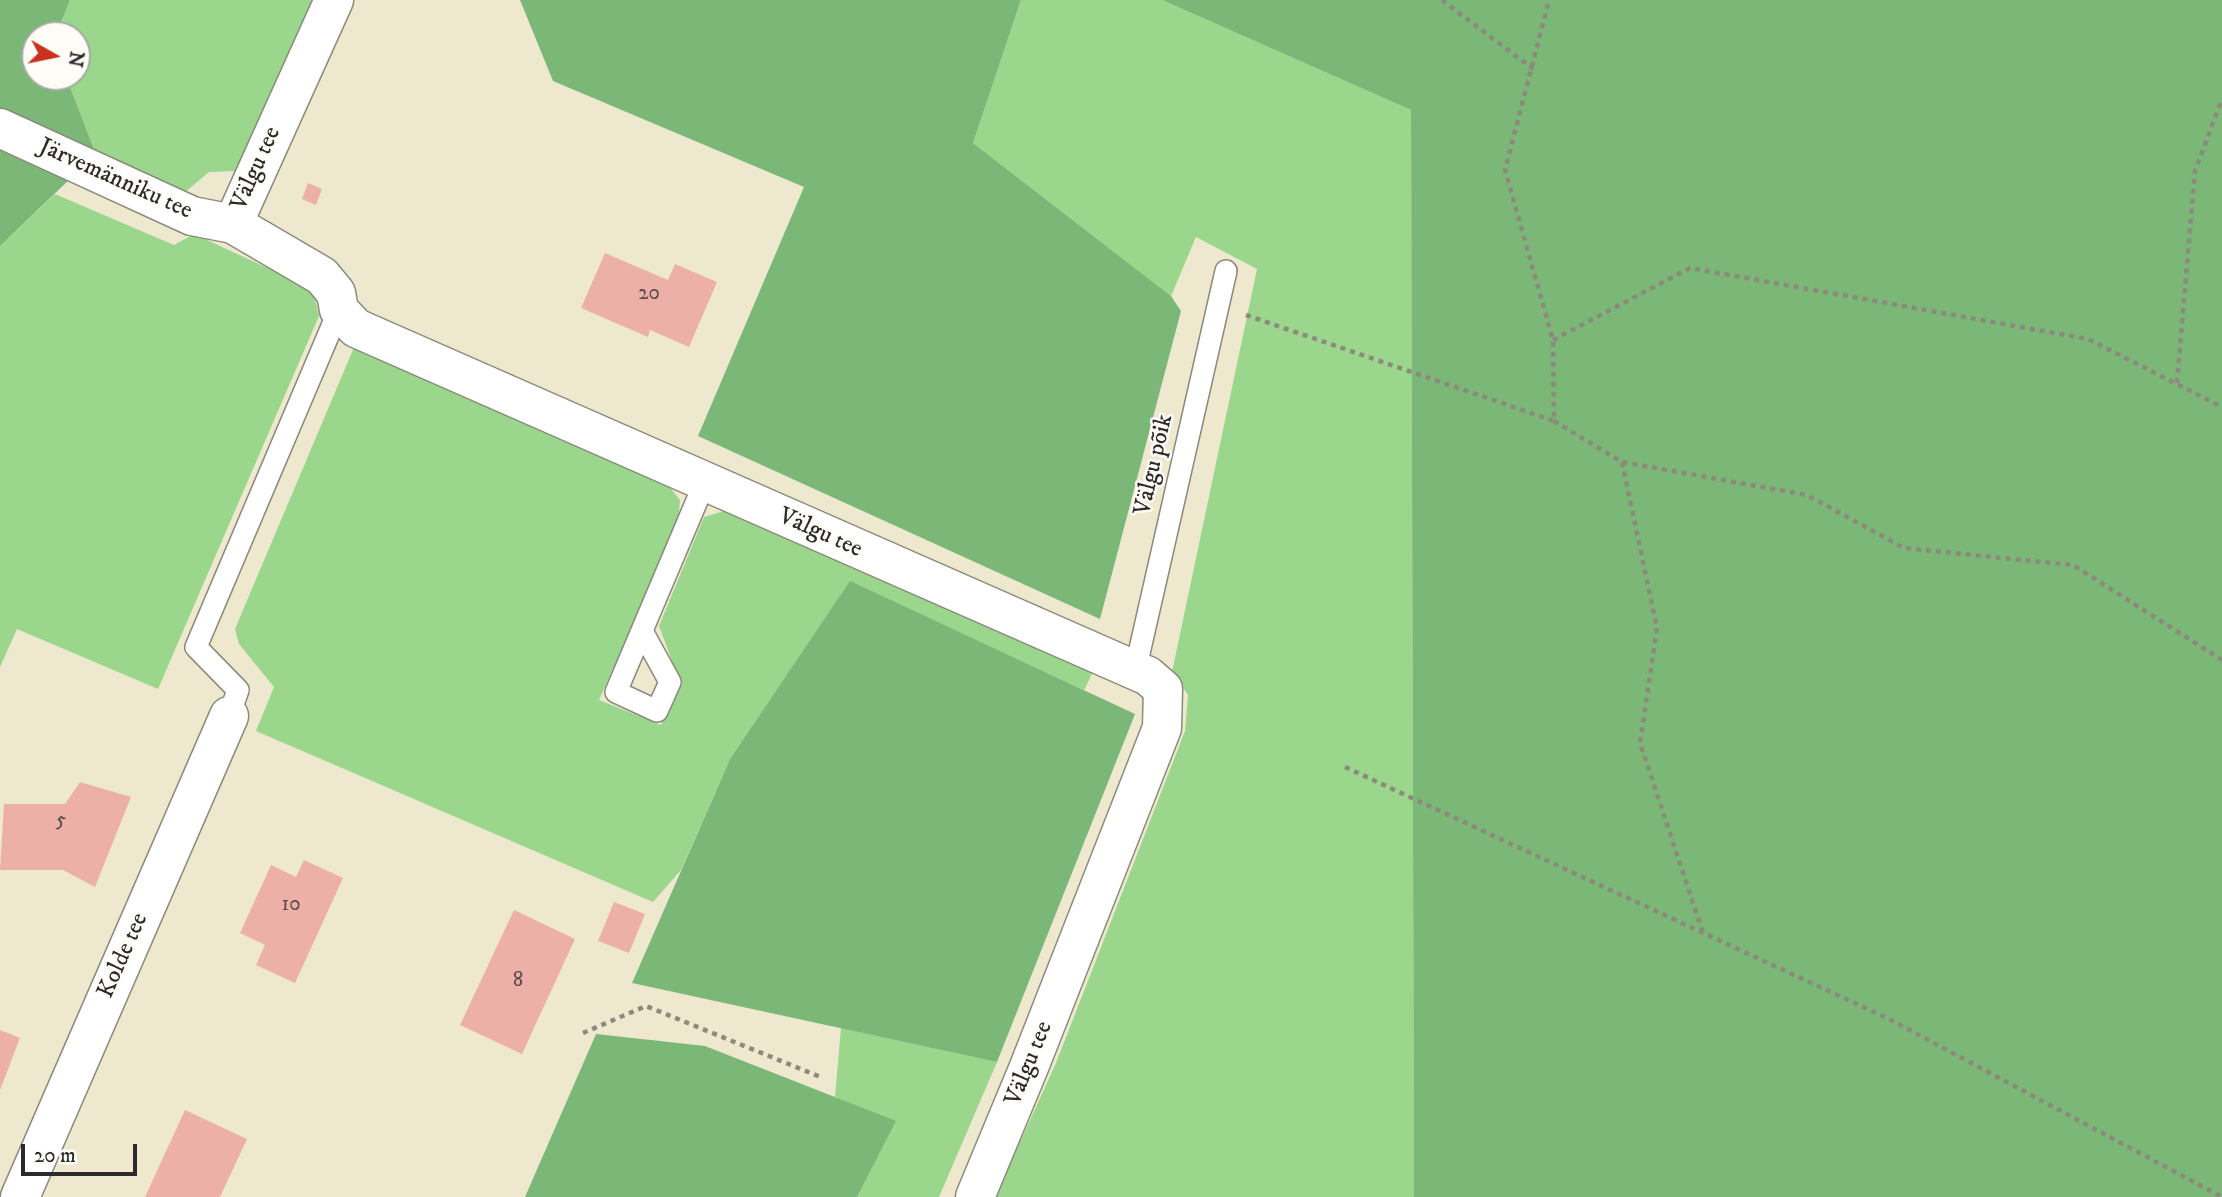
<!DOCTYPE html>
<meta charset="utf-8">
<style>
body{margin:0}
#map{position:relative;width:2222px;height:1197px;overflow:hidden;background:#eee9ce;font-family:"IM FELL DW Pica",serif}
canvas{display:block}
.north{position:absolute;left:21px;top:21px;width:70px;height:70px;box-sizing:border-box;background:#fdfcf7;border:2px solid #a9a8a5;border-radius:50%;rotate:99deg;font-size:19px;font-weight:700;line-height:28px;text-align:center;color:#2b2b2b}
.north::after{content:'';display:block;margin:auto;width:24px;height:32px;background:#c8321e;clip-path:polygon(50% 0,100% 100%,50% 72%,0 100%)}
.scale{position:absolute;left:21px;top:1144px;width:116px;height:32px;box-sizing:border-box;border:4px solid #2b2b2b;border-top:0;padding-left:9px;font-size:21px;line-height:24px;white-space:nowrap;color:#2b2b2b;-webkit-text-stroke:5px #fdfcf7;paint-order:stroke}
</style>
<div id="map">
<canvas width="2222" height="1197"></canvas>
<div class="north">N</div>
<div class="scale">20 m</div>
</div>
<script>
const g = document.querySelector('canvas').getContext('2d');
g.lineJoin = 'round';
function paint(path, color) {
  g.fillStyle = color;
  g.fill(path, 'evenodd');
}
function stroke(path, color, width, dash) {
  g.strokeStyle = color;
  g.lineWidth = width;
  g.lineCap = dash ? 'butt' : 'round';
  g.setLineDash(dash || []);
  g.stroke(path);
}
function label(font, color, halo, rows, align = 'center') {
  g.font = font + ' "IM FELL DW Pica",serif';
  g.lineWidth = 5;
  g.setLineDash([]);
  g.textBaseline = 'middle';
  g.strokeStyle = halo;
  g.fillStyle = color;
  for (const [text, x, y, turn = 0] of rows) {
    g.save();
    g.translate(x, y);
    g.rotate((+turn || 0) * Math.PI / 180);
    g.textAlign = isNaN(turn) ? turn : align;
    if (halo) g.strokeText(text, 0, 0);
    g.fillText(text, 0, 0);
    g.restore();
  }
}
paint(new Path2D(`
 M70,0H315L236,171L209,172L184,193L96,154L66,77H77V35H56Z
 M1021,0H1162L1411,110L1414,1197H995L1056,1063L1185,731L1188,695L1172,672L1257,269L1196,237L1171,296L973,143Z
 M55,194L174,245L194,234L313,289L319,316L158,689L17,629L0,667V246Z
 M355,345L668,485L680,500L678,523L599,700L661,725L679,680L659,626L704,517L724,511L1094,670L1084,690L850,582L730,759L681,870L653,902L256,731L274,687L239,644L235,629Z
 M841,1028L997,1062L939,1197H857L895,1122L835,1097Z`), '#9ad68b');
paint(new Path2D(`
 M0,0H70L56,35H35V77H66L96,154L0,246Z
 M520,0H1021L973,143L1171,296L1181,311L1100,619L698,436L804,187L553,81Z
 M1162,0H2222V1197H1414L1411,110Z
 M850,581L1135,714L997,1062L632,983L730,759Z
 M596,1034L705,1046L896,1121L857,1197H525Z`), '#7bb777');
paint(new Path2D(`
 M308,183L322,189L316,205L302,199Z
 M605,253L668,280L675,264L717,282L689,347L650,330L648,337L581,308Z
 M80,782L131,797L95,887L63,870H0L4,804H65Z
 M304,860L343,878L295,983L256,965L265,945L240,933L271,865L296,877Z
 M614,902L645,914L629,953L598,941Z
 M514,910L575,939L522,1054L460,1025Z
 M0,1030L20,1038L0,1090Z
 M185,1110L247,1139L220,1197H145Z`), '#ecb0a9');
const lane = new Path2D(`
 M642,631L670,682L657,711L616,692L704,484
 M1135,671L1226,271
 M229,716L238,690L196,647L339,310`);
const street = new Path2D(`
 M334,0L233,224L322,276L336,293L339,310L356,328L1148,676L1163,689L1162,728L1029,1067L975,1197
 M0,128L192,216L233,224
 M20,1197L229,716`);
stroke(lane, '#8c8a7c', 24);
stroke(street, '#8c8a7c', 41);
stroke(new Path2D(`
 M1442,0L1533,69
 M1246,315L1554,421L1553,340L1505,170L1549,0
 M1553,340L1690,268L2088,339L2222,407
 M2177,383L2195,171L2222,99
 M1554,421L1622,462L1807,495L1904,548L2073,565L2222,660
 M1622,462L1657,628L1640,743L1703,933
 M1345,767L1889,1019L2222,1197
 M583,1033L646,1006L823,1078`), '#8c8a7c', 4.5, [5, 5]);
stroke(lane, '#fff', 21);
stroke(street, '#fff', 38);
label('21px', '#5b4c4a', null, [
 ["20",649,295],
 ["5",61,822],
 ["10",291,906],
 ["8",518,982]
]);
label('24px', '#2b2b2b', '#fdfcf7', [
 ["Välgu tee",257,169,-66],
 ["Järvemänniku tee",115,180,24],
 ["Välgu põik",1155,465,-77],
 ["Välgu tee",820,534,24],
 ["Kolde tee",124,956,-66],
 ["Välgu tee",1030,1064,-68]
]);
</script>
